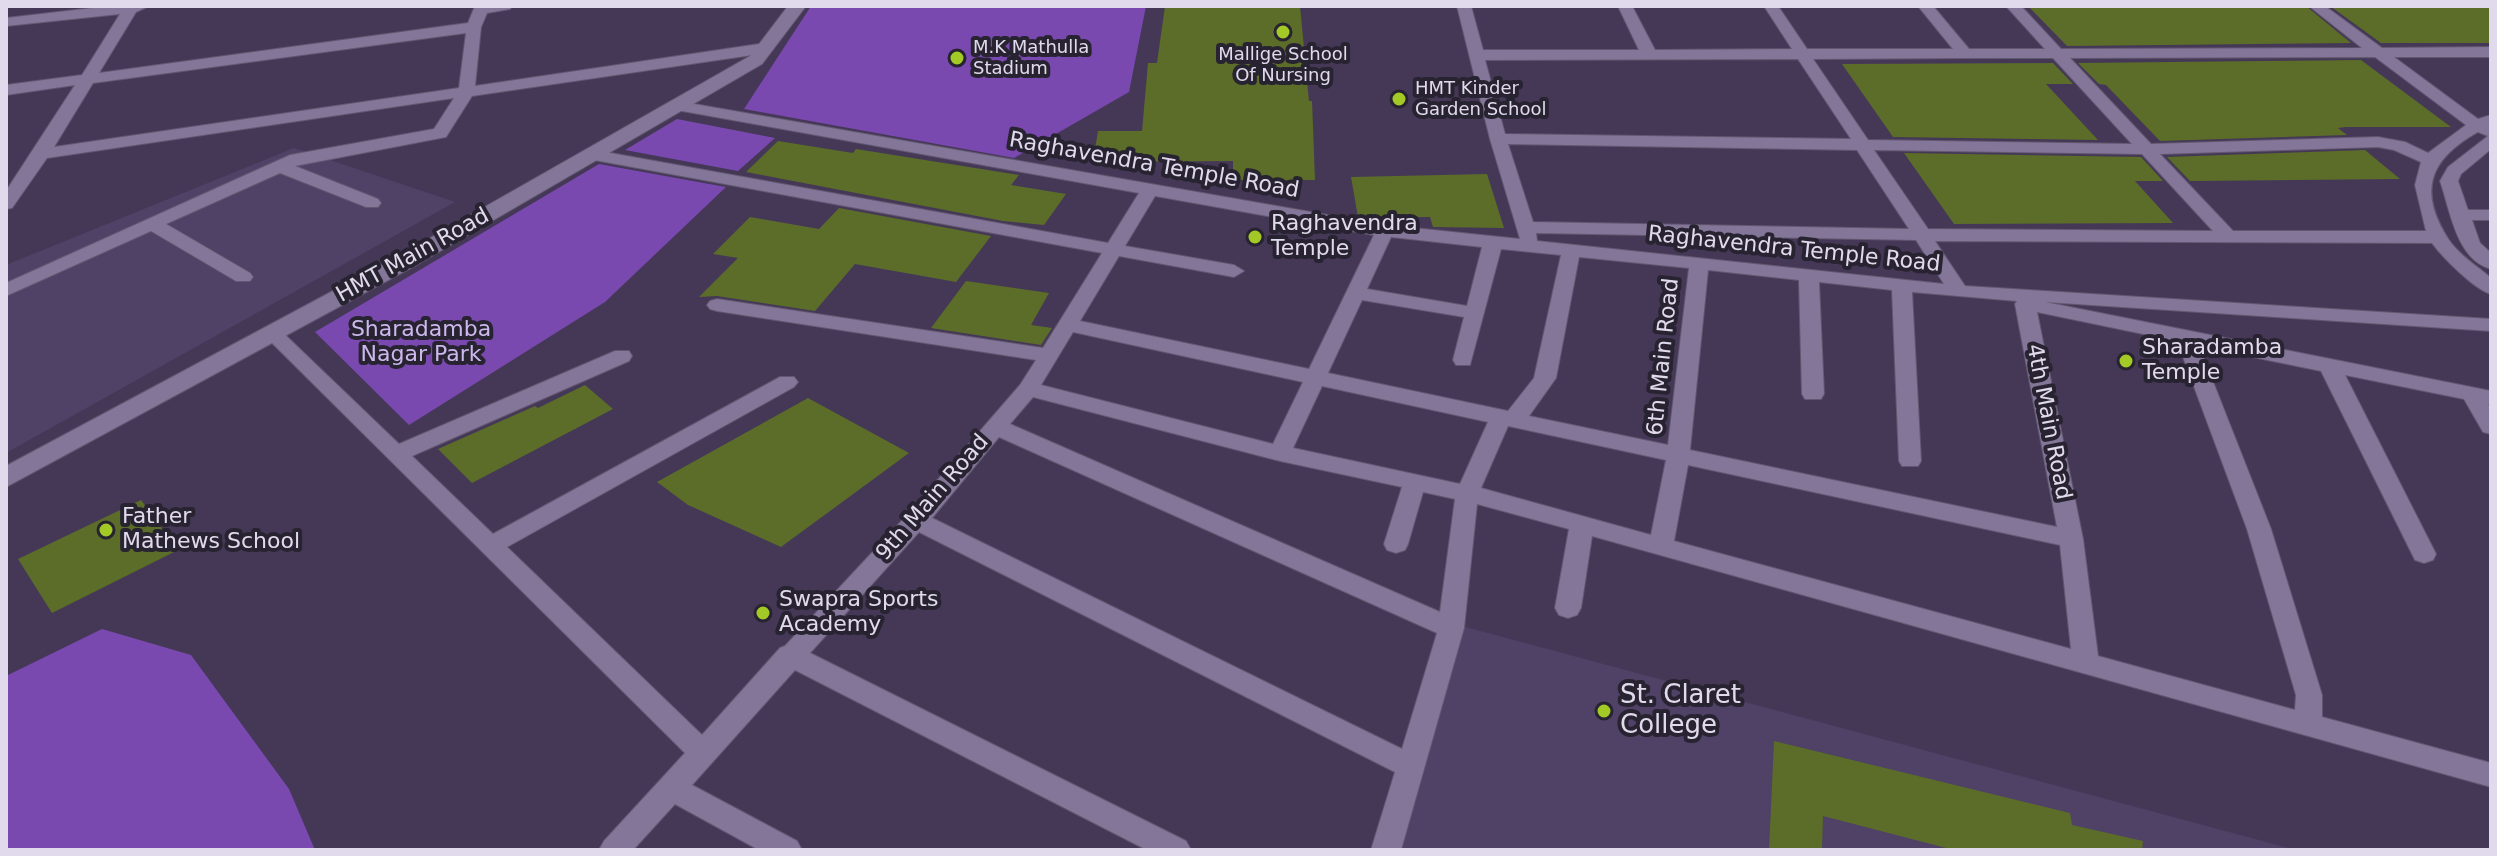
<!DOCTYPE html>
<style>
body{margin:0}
#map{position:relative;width:2497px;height:856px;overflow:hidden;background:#453857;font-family:"DejaVu Sans",sans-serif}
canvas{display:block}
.frame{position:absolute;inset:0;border:8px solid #e1daed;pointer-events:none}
</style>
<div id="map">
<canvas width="2497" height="856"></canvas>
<div class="frame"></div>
</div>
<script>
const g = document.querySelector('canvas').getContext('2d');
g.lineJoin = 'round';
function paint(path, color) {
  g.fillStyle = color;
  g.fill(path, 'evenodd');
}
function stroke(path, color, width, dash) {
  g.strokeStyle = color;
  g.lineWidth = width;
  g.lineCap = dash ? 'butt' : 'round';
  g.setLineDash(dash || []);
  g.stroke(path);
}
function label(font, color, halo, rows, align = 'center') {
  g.font = font + ' "DejaVu Sans",sans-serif';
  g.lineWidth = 8;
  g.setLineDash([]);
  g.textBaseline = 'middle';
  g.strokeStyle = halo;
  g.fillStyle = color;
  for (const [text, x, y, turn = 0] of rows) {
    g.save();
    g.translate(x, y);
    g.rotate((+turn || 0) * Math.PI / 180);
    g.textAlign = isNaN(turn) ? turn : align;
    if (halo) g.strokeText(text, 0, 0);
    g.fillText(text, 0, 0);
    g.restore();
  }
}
paint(new Path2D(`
 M294,148L455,202L6,453V265Z
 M1458,625L2296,850H1386Z`), '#504166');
paint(new Path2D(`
 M811,6H1146L1129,92L1014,158L744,109Z
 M677,119L775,138L738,171L625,150Z
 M599,164L726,187L605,302L409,425L315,332Z
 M102,629L191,655L289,789L315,850H6V676Z`), '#7949af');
paint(new Path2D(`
 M1165,6H1300L1309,101H1312L1315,180H1233V161L1093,162L1098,131H1142L1148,63H1157Z
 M2028,6H2306L2351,43L2067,46Z
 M2330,6H2491V43H2381Z
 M2361,60L2451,127H2346L2338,128L2347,135L2160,141L2106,85L2099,84L2078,63Z
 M2053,63L2073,84H2046L2098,140L1893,137L1842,64Z
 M778,141L853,153L856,149L1019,175L1011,185L1066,194L1044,225L1003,221L746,172Z
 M2365,150L2400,179L2190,181L2167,157Z
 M1904,153L2141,157L2163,181H2135L2173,223L1954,224Z
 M1487,174L1504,228L1433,227L1430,217H1358L1351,177Z
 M839,208L991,236L956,282L855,264L815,311L717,296L699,297L738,258L713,254L750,217L819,229Z
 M966,281L1049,293L1031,325L1052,328L1041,345L931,328Z
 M585,385L613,409L472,483L438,449L535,406L538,408Z
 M808,398L909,453L781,547L688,505L657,482Z
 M141,500L178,550L52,613L18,559Z
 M1774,741L2070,813L2072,825L2143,841L2142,850H1954L1823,816L1822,850H1769Z`), '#5b6d29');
const minor = new Path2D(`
 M110,6L147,7L136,12L99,73L468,23L475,6H512L510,9L487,13L481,27L475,86L766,43L774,48L766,53L472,96L446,137L295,166L378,199L381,203L378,207H366L280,173L166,224L250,273L253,277L250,281H236L151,231L6,296V283L290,155L434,129L454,98L47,158L12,208L6,209V191L75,85L6,95V85L82,75L120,14L6,26V18ZM466,33L459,88L54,147L93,83Z
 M1457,6H1471L1483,50H1639L1618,6H1632L1655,50L1792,49L1764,6H1778L1807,49H1953L1918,6H1933L1969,49H2045L2006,6H2021L2061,49L2362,48L2309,6H2325L2382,48L2491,47V57H2394L2478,119L2491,115V149L2461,174L2458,181L2468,210H2491V220H2472L2480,243L2491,253V269C2456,260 2450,209 2440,181L2448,167L2488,136L2478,132C2430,159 2417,190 2449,240C2459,255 2477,266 2491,278V294C2475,290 2442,257 2432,243L1935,241L1965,286L2491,319V331L2045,302L2491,391V405L2488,404L2491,409V434L2483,432L2464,399L2345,375L2436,554L2433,560L2424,563L2415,560L2412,554L2321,371L2199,346L2271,529L2322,695V717L2491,763V787L1592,536L1581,608L1577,615L1568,618L1559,615L1555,608L1569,529L1477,504L1464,628L1401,850H1371L1395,772L919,532L810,653L1186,841L1191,850H1147L795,670L692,785L797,841L802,850H759L675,804L633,850H599L604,841L685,753L262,333L265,329H279L399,444L615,351H629L632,356L629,361L412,456L493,534L780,377H794L798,382L794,387L507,547L702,735L780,648L785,646L908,514L1020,385L1036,360L717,311L710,309L707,305L710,301L717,299L1043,348L1102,253L594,160L588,159L585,155L588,151L594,150L1108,243L1139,193L671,109L669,106L677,101L1385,225L1520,239L1490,139ZM2375,57L2466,125L2428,153L2405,142L2378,137L2151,144L2070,58ZM1967,58H2053L2132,144L1868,140L1813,59ZM1798,59L1851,139L1505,134L1485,60ZM1508,144L1857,150L1909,229L1533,222ZM2378,147L2394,150L2421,162L2415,185L2426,231H2233L2160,154ZM1874,150L2142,154L2213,231L1928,229ZM1155,196L1374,235L1309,369L1080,321L1119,256L1234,277L1244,271L1234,265L1125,246ZM1536,233L1916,240L1944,284L1537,241ZM1391,237L1482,247L1467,306L1367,289ZM1501,249L1561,255L1534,378L1508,411L1328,373L1362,300L1464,317L1453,360L1456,365H1470ZM1579,257L1689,268L1668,445L1529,416L1556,378ZM1708,270L1799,280L1802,394L1805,399H1821L1824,394L1819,282L1892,290L1899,461L1902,466H1918L1921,461L1912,292L2017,301L2015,304L2057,527L1690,450ZM2037,312L2177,341L2247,529L2296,695L2295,710L2098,656L2083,539ZM1073,332L1303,382L1273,444L1041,385ZM1322,386L1488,422L1460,484L1293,448ZM1033,397L1280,461L1402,487L1384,544L1387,550L1396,553L1405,550L1408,544L1423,492L1455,499L1440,612L1010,424ZM1508,426L1666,460L1651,535L1481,488ZM999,437L1437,633L1402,749L932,518ZM1688,465L2060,545L2071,649L1674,541Z`);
const tertiary = new Path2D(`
 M788,6H806L762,64L418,264L6,487V466L402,254L750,56Z`);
stroke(minor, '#625770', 2);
stroke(tertiary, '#625770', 2);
paint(minor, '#837698');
paint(tertiary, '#837698');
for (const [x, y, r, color] of [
 [1283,32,8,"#a3c926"],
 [957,58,8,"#a3c926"],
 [1399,99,8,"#a3c926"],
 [1255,237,8,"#a3c926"],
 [2126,361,8,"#a3c926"],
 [106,530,8,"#a3c926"],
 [763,613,8,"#a3c926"],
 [1604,711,8,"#a3c926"]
]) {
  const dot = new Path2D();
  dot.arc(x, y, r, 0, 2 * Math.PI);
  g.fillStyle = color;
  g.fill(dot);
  stroke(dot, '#282331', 3);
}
label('18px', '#e1daed', '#282331', [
 ["M.K Mathulla",973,48],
 ["Stadium",973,69],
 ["Mallige School",1283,55,"center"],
 ["Of Nursing",1283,76,"center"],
 ["HMT Kinder",1415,89],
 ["Garden School",1415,110]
], 'left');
label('22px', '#e1daed', '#282331', [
 ["Raghavendra Temple Road",1154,166,10],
 ["Raghavendra Temple Road",1794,250,6],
 ["HMT Main Road",413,256,-29],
 ["6th Main Road",1664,357,-84],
 ["4th Main Road",2048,422,79],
 ["9th Main Road",933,498,-49]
]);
label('22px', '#e1daed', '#282331', [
 ["Raghavendra",1271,224],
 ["Temple",1271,249],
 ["Sharadamba",2142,348],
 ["Temple",2142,373],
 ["Father",122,517],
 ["Mathews School",122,542],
 ["Swapra Sports",779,600],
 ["Academy",779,625]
], 'left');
label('22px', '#ccb8ec', '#282331', [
 ["Sharadamba",421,330],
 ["Nagar Park",421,355]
]);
label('26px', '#e1daed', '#282331', [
 ["St. Claret",1620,696],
 ["College",1620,726]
], 'left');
</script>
